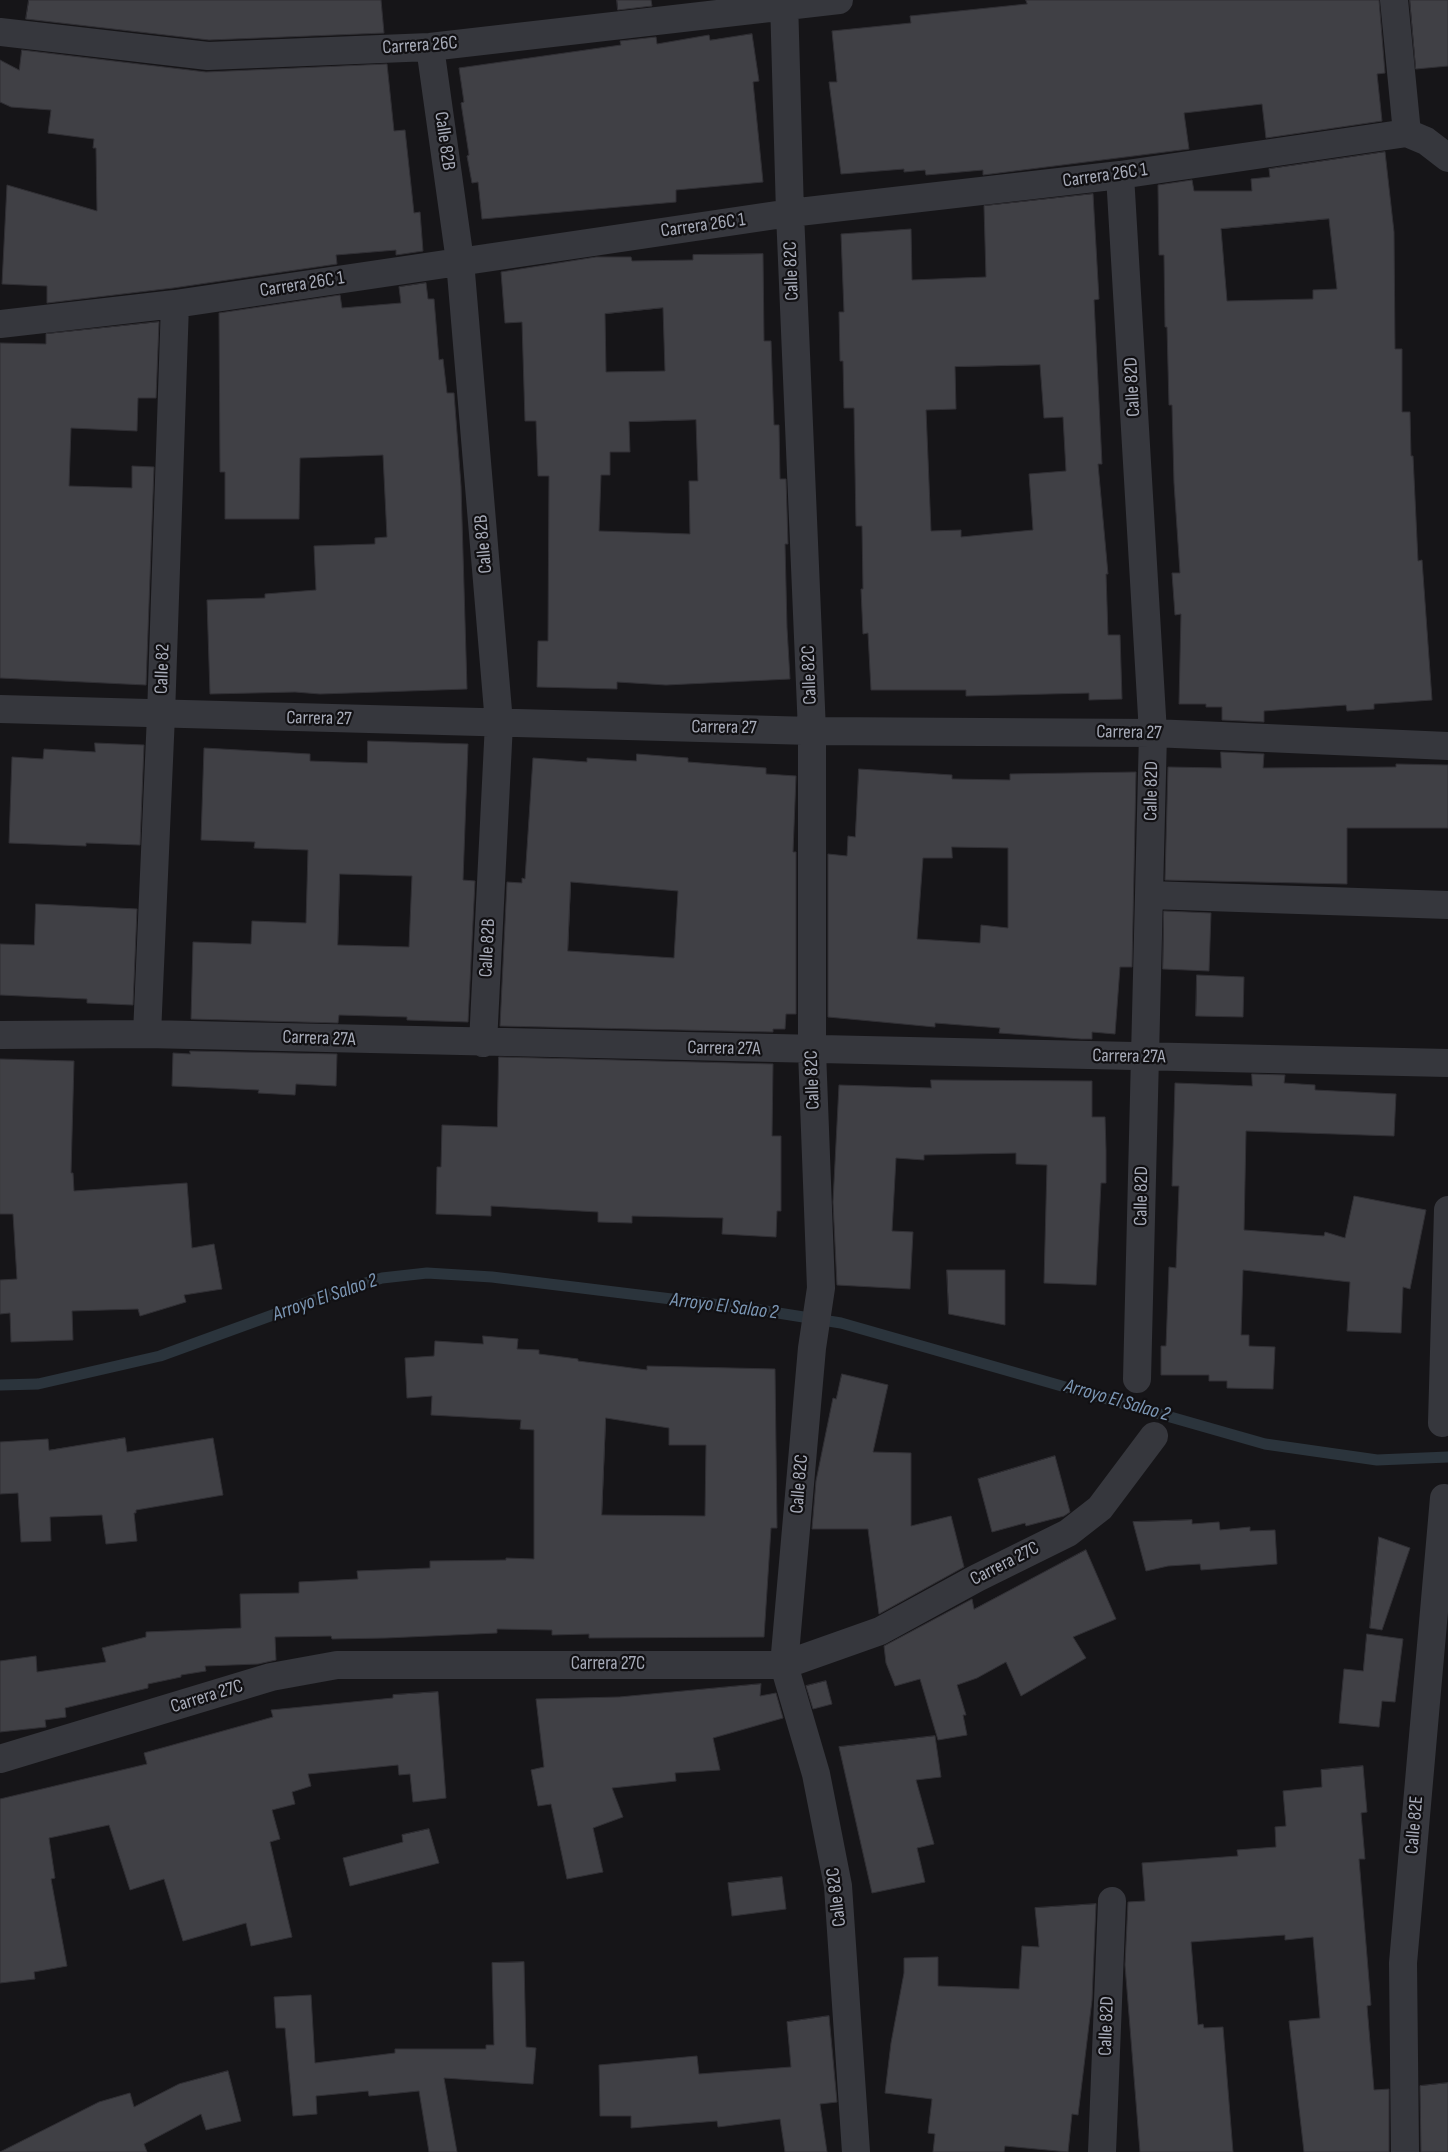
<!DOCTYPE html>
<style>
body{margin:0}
canvas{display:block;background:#161518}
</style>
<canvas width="1448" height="2152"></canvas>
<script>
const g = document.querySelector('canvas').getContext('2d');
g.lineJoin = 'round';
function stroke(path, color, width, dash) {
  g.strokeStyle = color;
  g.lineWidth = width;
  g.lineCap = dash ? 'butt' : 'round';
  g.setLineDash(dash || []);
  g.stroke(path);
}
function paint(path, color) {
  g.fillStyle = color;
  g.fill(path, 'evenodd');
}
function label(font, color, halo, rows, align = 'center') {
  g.font = font + ' "Sofia Sans Condensed",sans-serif';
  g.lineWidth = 4.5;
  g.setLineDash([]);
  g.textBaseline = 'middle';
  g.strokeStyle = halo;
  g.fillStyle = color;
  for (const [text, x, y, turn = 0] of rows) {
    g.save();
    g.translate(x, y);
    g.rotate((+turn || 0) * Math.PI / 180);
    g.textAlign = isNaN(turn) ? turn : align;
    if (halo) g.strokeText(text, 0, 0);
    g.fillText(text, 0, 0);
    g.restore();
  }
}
stroke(new Path2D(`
 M0,1385L38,1384L160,1356L336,1292L382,1278L427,1273L492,1277L753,1309L841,1323L1265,1444L1377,1460L1448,1457`), '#2b343c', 11);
const building = new Path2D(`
 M29,0H381L384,33L209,40L26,19Z
 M617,0H651L652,6L618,10Z
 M1026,0H1379L1385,73L1377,74L1382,121L1266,138L1262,104L1184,113L1189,149L983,175V170L926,175L925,170L904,172V169L841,174L829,82H837L832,31L911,23L910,16L1027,4Z
 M1410,0H1448V66L1416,69Z
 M752,34L759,81L753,82L763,182L676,190V202L482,219L478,182L472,183L467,156L469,155L461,103L464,102L459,68L621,45L620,41L656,37L657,44L709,35L710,40Z
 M22,50L206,72L387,64L394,131L405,130L414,213L420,212L423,251L396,255V250L336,255L337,264L173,288L47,303V286L2,284L7,185L97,211L96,148H93L94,139L48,133L51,110L11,107L0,102V60L19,70Z
 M1385,152L1394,232L1395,349H1402V412H1410L1411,456H1413L1418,561L1422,560L1432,700L1374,704V709L1347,711L1346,705L1264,711V722L1222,720V707H1206V704H1179L1181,614L1175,615L1172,573H1180L1174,483L1172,405H1169L1167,327H1165L1164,255H1159L1158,185L1192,180L1194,191H1252L1251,179L1270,177L1269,169ZM1329,219L1337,289L1313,290V299L1227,301L1221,229Z
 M1093,194L1099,299L1094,300L1102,464H1098L1108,574H1106L1108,635H1120L1122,699L1089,700V693L966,696V690H871L868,633L863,634L861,589H863L862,526H856L854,408H844L843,361H840L839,312H844L841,234L911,229L912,280L986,277L984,206ZM1040,365L1044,418L1063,417L1066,471L1029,474L1033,530L961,537V530L931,531L926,410L956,409L955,367Z
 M763,254L764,341H771L774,425H779L780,479H786L788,544H785L787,628L790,679L666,685L617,682V689L537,687L538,641H548L549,476H538L536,421H525L522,322L505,323L501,272L596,257H631L632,261L693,260V255ZM663,308L665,371L606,372L605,314ZM696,420L698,481H689L690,534L599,531L601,475H610V452H630L629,422Z
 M426,283L428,299H434L439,360L443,359L447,393H454L461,486L467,689L320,694L295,692L210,694L207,600L265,598V594L316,590L314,546L375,544V538L387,537L383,455L300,458L299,519H225V472H220L219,313L340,295L342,308L401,303L399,287Z
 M159,322L156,398H138L137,431L71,428L69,486L132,488V466L154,467L146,685L0,678V343L46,344V334Z
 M368,741L468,744L463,880L475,881L468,1022L407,1020V1017L339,1015L338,1023L191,1019L193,942L251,944L252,921L306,923L308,850L254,848L255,842L201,840L204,748L310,754V761L367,763ZM340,874L412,876L409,947L338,945Z
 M95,743L144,745L140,845L86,843V846L9,843L12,757L43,759L44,749L95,752Z
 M1221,752L1264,754L1263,768L1396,767V764L1448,765V828H1347V884L1165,880L1168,767L1221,768Z
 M637,754L688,758V762L766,768V774L796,776L793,852H796V1014H786L785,1029H773V1032L500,1026L507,882L522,883V878L525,879L533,758L587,762V758L636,761ZM571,882L678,891L674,958L568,951Z
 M859,769L952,775V779L1010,780V774L1136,772L1132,967H1120L1115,1034L1092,1032V1039H1081L999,1033L1000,1028L935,1023V1027L828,1017V854L847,856L848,836L855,837ZM952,847L1008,848V928L981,925L980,943L917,939L923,858H952Z
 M36,904L137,909L133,1005L87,1003V999L0,995V944L34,945Z
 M1164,911L1211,913L1209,971L1163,969Z
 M1197,975L1244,977L1243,1017L1196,1016Z
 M190,1051L337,1054L336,1086L296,1084L295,1095L258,1093L259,1090L172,1086L173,1053L190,1054Z
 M499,1057L773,1064L772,1136H781V1211H777L776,1237L722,1234L723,1218L632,1216V1223L598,1222V1212L491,1206V1216L436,1214L437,1167H441L442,1125L497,1127Z
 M0,1059L74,1061L71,1173H73L74,1191L187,1183L192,1248L214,1244L222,1289L184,1295L186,1302L140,1316L138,1309L72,1311L73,1340L11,1342L10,1313L0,1314V1280L17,1279L13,1214H0Z
 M1252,1074L1285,1075L1284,1083L1315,1085V1090L1396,1094L1394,1136L1246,1131L1244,1230L1324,1236L1325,1232L1345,1238L1354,1196L1426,1210L1410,1289L1403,1287L1401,1333L1347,1331L1350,1282L1243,1270L1241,1335H1249V1346L1275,1347L1273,1389L1227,1388V1381H1209V1375H1161V1346H1166L1169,1267L1176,1268L1179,1186H1172L1175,1083L1252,1086Z
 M931,1080L1092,1081V1117H1105L1106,1150V1183H1101L1096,1285L1044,1283L1047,1165L1016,1164V1153L924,1155V1160L896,1158L892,1231L913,1232L910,1289L837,1285L833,1202L839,1085L931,1088Z
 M947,1270H1005V1325L949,1314Z
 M483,1336L518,1339L517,1349L539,1350V1354L578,1359V1361L647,1370V1366L775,1369L777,1528H771L764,1637L589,1638V1634L552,1635V1630L497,1629V1633L386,1638L332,1639L331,1636L275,1637L276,1660L258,1664L205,1666L206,1671L181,1675V1677L148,1684V1688L65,1708L66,1717L45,1720L46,1727L0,1732V1661L36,1656L37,1672L106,1662L102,1648L146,1637V1632L241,1628L240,1594L299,1593V1582L358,1579L357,1571L430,1568V1561L506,1560V1558L534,1559V1430L520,1429L521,1420L431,1415L432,1396L407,1398L405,1358L434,1356L435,1341L483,1344ZM606,1418L669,1428V1445H706L705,1516L602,1515Z
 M842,1374L888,1385L873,1452L911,1453V1526L951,1516L964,1567L879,1614L868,1529H812L816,1481L833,1398L836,1399Z
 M125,1438L127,1452L213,1438L223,1495L136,1510V1513H134L137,1541L106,1544L102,1515L50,1517L51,1541L21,1542L18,1493L0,1494V1442L48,1439L49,1450Z
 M1055,1456L1070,1512L1064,1516L1026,1526L1025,1523L992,1532L978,1479Z
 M1192,1520V1524L1219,1522L1220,1530L1250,1527V1531L1275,1530L1277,1564L1201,1570L1200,1564L1168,1566L1146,1571L1133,1522Z
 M1379,1537L1410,1548L1382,1630L1370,1628Z
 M1086,1550L1116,1619L1073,1637L1086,1658L1021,1696L1006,1662L977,1678L957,1685L966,1715H963L967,1735L938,1740L920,1679L895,1686L886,1663L884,1646L972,1599L974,1609Z
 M1367,1634L1403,1639L1395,1702L1382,1701L1379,1727L1339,1723L1344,1669L1363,1671Z
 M826,1681L832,1704L813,1709L806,1686Z
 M761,1684L760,1696L776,1693L783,1718L713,1738L720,1770L675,1773L676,1781L612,1788L623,1817L593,1828L603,1872L567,1879L551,1804L538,1806L531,1770L544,1767L536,1699L619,1697Z
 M438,1692L446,1798L413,1802L410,1774L399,1775L398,1765L308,1774L311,1786L292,1792L295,1804L272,1810L280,1839L270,1842L292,1937L251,1946L246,1923L183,1941L164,1879L130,1890L109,1825L49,1838L55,1878L51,1879L67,1966L34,1972L35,1979L0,1983V1799L147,1764L144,1753L273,1717L271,1710L393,1698V1695Z
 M935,1736L941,1777L916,1780L934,1844L917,1848L925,1882L872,1893L839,1747Z
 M1363,1766L1367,1812L1361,1813L1365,1859H1359L1371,2005L1367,2006L1374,2090L1389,2089V2152H1304L1289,2021L1320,2018L1313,1937L1285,1940V1935L1191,1942L1198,2025L1203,2024L1204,2028L1223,2027L1233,2152H1140L1125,1965L1128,1902L1145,1901L1142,1863L1238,1856L1237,1850L1276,1847L1275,1827L1286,1826L1283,1791L1322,1787L1321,1770Z
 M429,1829L439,1863L350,1886L343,1858L403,1842L402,1835Z
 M782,1877L786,1909L732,1916L728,1883Z
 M1096,1904L1092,2000L1078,2115L1072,2114L1068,2152L1005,2146L1004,2152H933L935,2134L928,2133L932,2099L885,2093L891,2043L904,1973V1958L938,1957V1986L1019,1989L1022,1946L1039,1947L1035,1908Z
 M524,1962L526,2047L536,2048L533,2084L444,2078L457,2152H429L419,2091L369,2096L368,2091L316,2096L317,2114L293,2116L285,2028H276L274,1997L311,1995L315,2063L395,2053V2049H486V2045H494L492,1963Z
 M829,2016L837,2102L820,2104L827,2152H785L780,2119L718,2127L717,2121L631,2128V2116H600L599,2065L697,2056L699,2074L791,2067L787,2022Z
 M228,2071L241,2121L206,2130L201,2114L144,2144L147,2152H0L99,2102L130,2093L134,2107L179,2084Z
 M1448,2083V2152H1421L1420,2086Z`);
paint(building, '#404045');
stroke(building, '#302f34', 1);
stroke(new Path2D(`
 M784,0L790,213L812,731V1051L821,1288L812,1348L784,1665L816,1774L838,1886L856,2152
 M1394,0L1407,133
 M0,32L208,56L430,47L839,0
 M430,47L460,261L499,723L483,1043
 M1407,133L1426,141L1448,158
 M1120,175L1153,733L1137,1379
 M0,324L175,304L790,213L1120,175L1407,133
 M0,709L812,731L1153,733L1448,746
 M1149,895L1448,905
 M147,1034L161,715L175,304
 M0,1035L147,1034L1448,1063
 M1442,1423L1448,1210
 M0,1759L271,1677L337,1665H784L880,1631L977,1578L1068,1533L1100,1508L1154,1436
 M1102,2152L1112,1901
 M1405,2152L1403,1963L1444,1498`), '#36373d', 28);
label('19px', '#a7abb8', '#111013', [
 ["Carrera 26C",420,46,-4],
 ["Calle 82B",444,141,82],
 ["Carrera 26C 1",1105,176,-8],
 ["Carrera 26C 1",703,226,-8],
 ["Calle 82C",792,271,-92],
 ["Carrera 26C 1",302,285,-9],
 ["Calle 82D",1133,387,-93],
 ["Calle 82B",484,544,-95],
 ["Calle 82",163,669,-88],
 ["Calle 82C",810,675,-92],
 ["Carrera 27",319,719,1],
 ["Carrera 27",724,728,1],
 ["Carrera 27",1129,733,1],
 ["Calle 82D",1152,791,-89],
 ["Calle 82B",488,948,-87],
 ["Carrera 27A",319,1039,2],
 ["Carrera 27A",724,1049,1],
 ["Carrera 27A",1129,1057,1],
 ["Calle 82C",813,1080,-92],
 ["Calle 82D",1142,1196,-89],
 ["Calle 82C",800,1484,-85],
 ["Carrera 27C",1005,1564,-27],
 ["Carrera 27C",608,1664],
 ["Carrera 27C",207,1697,-17],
 ["Calle 82E",1415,1825,-85],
 ["Calle 82C",837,1897,-97],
 ["Calle 82D",1107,2026,-88]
]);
label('italic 20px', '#7c97b5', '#111013', [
 ["Arroyo El Salao 2",325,1298,-19],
 ["Arroyo El Salao 2",724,1307,7],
 ["Arroyo El Salao 2",1117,1401,16]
]);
</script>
